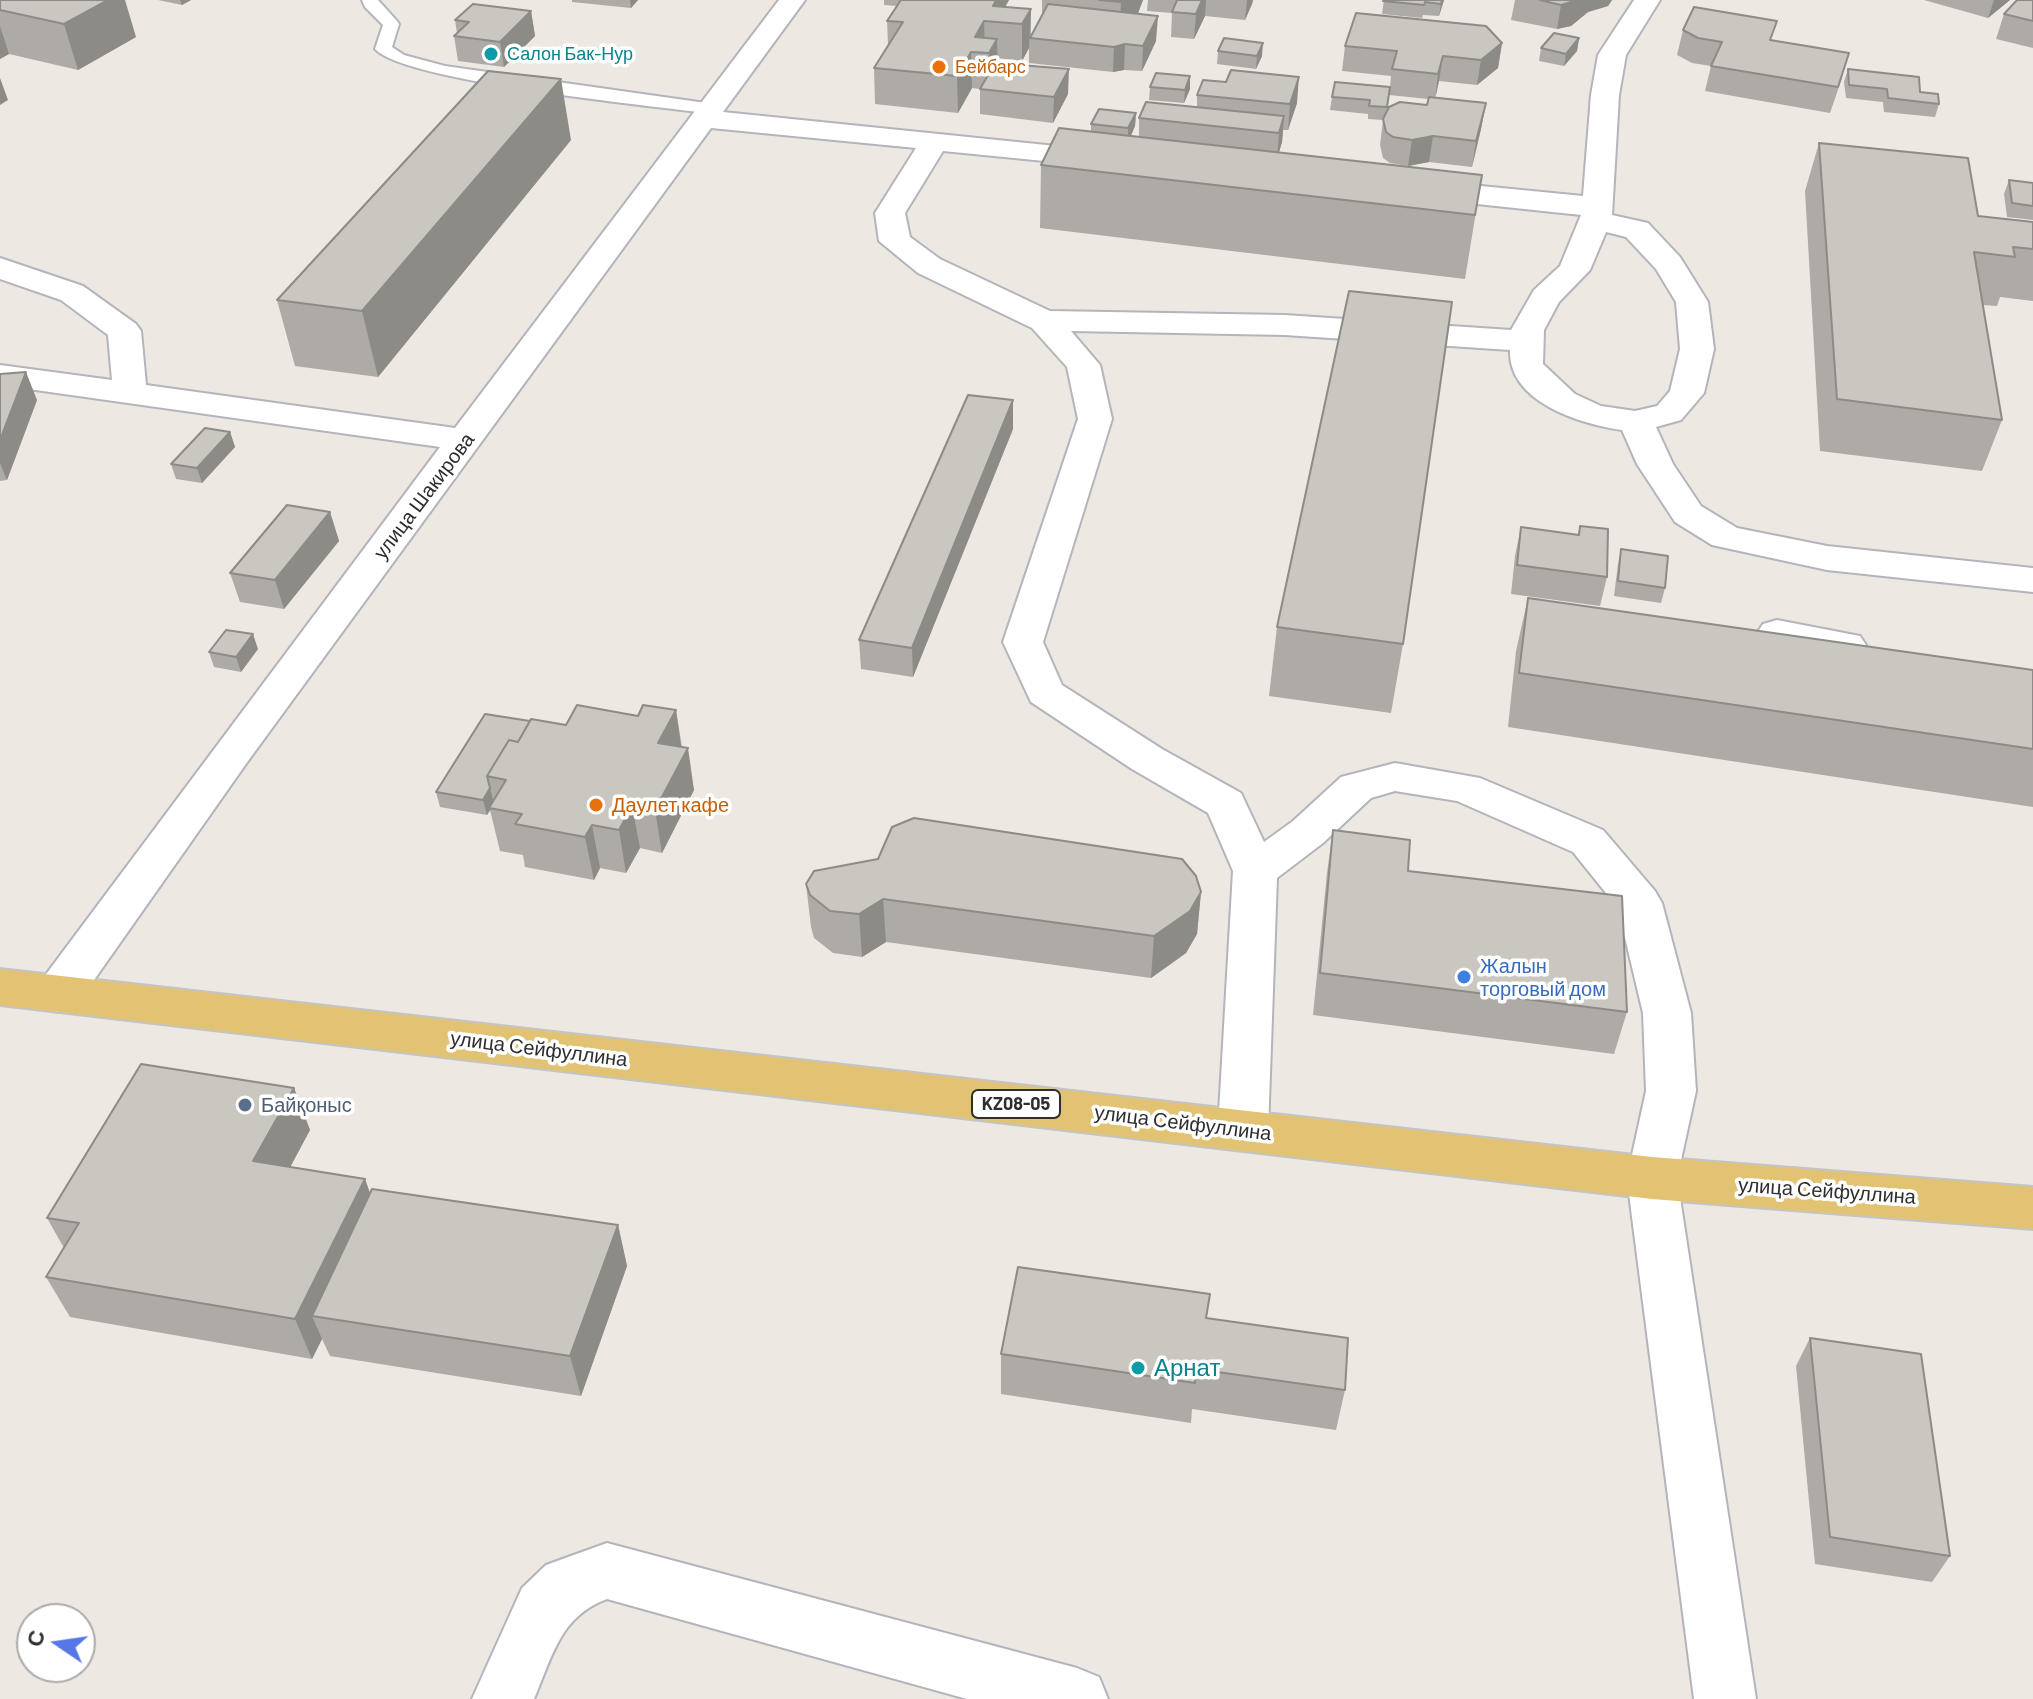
<!DOCTYPE html>
<meta charset="utf-8">
<style>
body{margin:0}
#map{position:relative;width:2033px;height:1699px;overflow:hidden;background:#ede8e2;font-family:Barlow,sans-serif}
canvas{display:block}
.north{position:absolute;left:16px;top:1603px;width:80px;height:80px;box-sizing:border-box;background:#fff;border:2px solid #ababab;border-radius:50%;rotate:283deg;font-size:22px;font-weight:700;line-height:32px;text-align:center;color:#2e2e2e}
.north::after{content:'';display:block;margin:auto;width:28px;height:36px;background:#5777e6;clip-path:polygon(50% 0,100% 100%,50% 72%,0 100%)}
</style>
<div id="map">
<canvas width="2033" height="1699"></canvas>
<div class="north">С</div>
</div>
<script>
const g = document.querySelector('canvas').getContext('2d');
g.lineJoin = 'round';
function stroke(path, color, width, dash) {
  g.strokeStyle = color;
  g.lineWidth = width;
  g.lineCap = dash ? 'butt' : 'round';
  g.setLineDash(dash || []);
  g.stroke(path);
}
function paint(path, color) {
  g.fillStyle = color;
  g.fill(path, 'evenodd');
}
function label(font, color, halo, rows, align = 'center') {
  g.font = font + ' Barlow,sans-serif';
  g.lineWidth = 7;
  g.setLineDash([]);
  g.textBaseline = 'middle';
  g.strokeStyle = halo;
  g.fillStyle = color;
  for (const [text, x, y, turn = 0] of rows) {
    g.save();
    g.translate(x, y);
    g.rotate((+turn || 0) * Math.PI / 180);
    g.textAlign = isNaN(turn) ? turn : align;
    if (halo) g.strokeText(text, 0, 0);
    g.fillText(text, 0, 0);
    g.restore();
  }
}
const lane = new Path2D(`
 M362,0H378L397,21L399,24L392,47L404,55L445,66L713,104L721,109L713,114C655,106 405,82 375,49L383,25L365,7Z`);
const street = new Path2D(`
 M779,0H805L723,112L1115,152L1120,158L1115,164L1105,167L943,151L905,213L910,237L940,259L1050,311L1285,315L1511,330L1534,290L1560,266L1581,215L1420,198L1409,195L1405,189L1409,183L1420,180L1583,196L1591,95L1598,55L1634,0H1660L1626,55L1619,95L1612,215L1648,223L1680,257L1708,302L1714,349L1704,393L1681,420L1656,427L1673,464L1701,506L1737,528L1827,546L2033,568V592L1827,570L1712,545L1675,522L1637,464L1622,430C1580,424 1508,402 1510,350L1285,335L1071,331L1100,365L1112,419L1043,642L1062,685L1162,749L1241,793L1264,842L1293,821L1341,777L1395,763L1480,778L1603,830L1655,891L1662,903L1691,1013L1696,1091L1677,1178L1756,1699H1694L1627,1178L1646,1091L1643,1013L1618,908L1573,852L1457,801L1395,791L1371,798L1323,843L1277,878L1268,1130L1261,1144L1243,1150L1225,1144L1218,1130L1233,871L1208,813L1132,769L1031,702L1003,642L1078,419L1067,367L1032,328L918,273L879,241L875,213L916,148L711,128L248,761L75,1007L58,1012L41,1007L34,994L41,981L440,447L0,385V365L112,380L108,335L61,300L0,279V258L83,286L136,324L141,331L146,385L455,428ZM1606,232L1626,237L1656,269L1676,302L1680,349L1670,391L1657,406L1635,411L1601,406L1575,394L1543,364L1544,330L1559,302L1590,270Z
 M1777,620L1860,636L1866,645L1860,654L1846,658L1763,642L1757,633L1763,624Z
 M607,1543L1077,1668L1099,1677L1108,1699H967L607,1599C560,1616 552,1657 534,1699H472L522,1588L546,1565Z`);
const primary = new Path2D(`
 M0,969L1652,1157L2033,1187V1229L1652,1199L0,1005Z`);
stroke(lane, '#b3b4bc', 4);
stroke(street, '#b3b4bc', 4);
stroke(primary, '#c4c4c4', 4);
paint(lane, '#fff');
paint(street, '#fff');
paint(primary, '#e1c373');
paint(new Path2D(`
 M0,0L136,37L78,70L9,54L0,59Z
 M158,0H191L182,5Z
 M572,0H638L631,8L572,2Z
 M884,0H1009L1005,7L1031,9V36L1042,17V0H1143L1138,14L1156,41L1142,71L1124,70L1113,72L1029,63V48L1022,61L997,58L998,63L1068,94L1053,123L980,114V89L972,88L958,113L875,104L874,68L888,44L887,21L897,6L884,5Z
 M1148,0H1253L1252,4L1245,20L1205,16L1194,39L1171,37L1172,13L1147,11Z
 M1384,0H1444L1439,16L1423,15L1422,18L1382,14Z
 M1515,0H1612L1608,6L1588,12L1571,26L1557,29L1511,20Z
 M1924,0H2010L1988,18Z
 M2033,0V48L1996,39L2004,14Z
 M531,11L535,36L504,67L458,61L454,36L457,33L455,20Z
 M1683,30L1772,40L1842,78L1830,113L1705,91L1711,66L1692,63L1677,55Z
 M1579,38L1577,51L1564,66L1539,61L1541,48Z
 M1502,43L1498,68L1477,85L1439,81L1435,97L1486,103L1481,129L1472,167L1429,162L1408,166L1390,163L1383,158L1380,145L1383,120L1368,119V114L1330,110L1332,97L1390,87L1391,76L1342,71L1345,46ZM1389,95L1428,99L1427,105L1387,111Z
 M1218,51L1262,56L1256,69L1217,64Z
 M1848,69L1920,92L1939,104L1935,117L1884,112L1883,102L1846,98L1844,82Z
 M1190,76V89L1184,103L1149,100L1150,87Z
 M1197,95L1297,103L1288,130H1283L1282,142L1279,152L1482,175L1465,279L1040,228L1041,165L1091,131V124L1136,113L1135,126L1131,136L1139,137V118L1197,107Z
 M571,140L378,377L295,366L277,300Z
 M1819,143L1978,216L2033,222V301L2000,297L1997,306L1983,305L2002,420L1982,471L1820,451L1805,191Z
 M2009,180L2033,183V220L2007,217L2004,194Z
 M0,374L37,400L7,480L0,481Z
 M1013,429L913,677L861,669L859,640Z
 M230,432L235,447L202,483L176,479L171,464Z
 M330,512L339,541L284,609L240,602L230,573Z
 M1580,526L1607,577L1600,606L1511,594L1515,556L1521,527L1578,535Z
 M1621,549L1665,588L1661,603L1614,596L1618,564Z
 M1528,598L2033,670V807L1508,727L1516,651Z
 M1277,627L1403,644L1391,713L1269,696Z
 M258,649L241,672L214,667L209,652Z
 M676,710L682,747L694,790L662,853L640,848L626,873L600,868L594,880L525,867L523,855L500,851L490,810L487,815L440,807L436,792L530,721L566,725Z
 M1333,830L1408,871L1627,1012L1614,1054L1313,1015L1327,873Z
 M806,884L1201,892L1197,934L1186,953L1151,978L886,942L862,957L833,953L814,938L811,927Z
 M294,1088L310,1130L290,1167L365,1179L370,1194L618,1225L627,1266L581,1396L330,1356L322,1339L312,1359L70,1317L46,1277L64,1248L47,1218Z
 M1207,1318L1345,1390L1336,1430L1192,1409L1191,1423L1001,1394V1354Z
 M1810,1338L1950,1556L1932,1582L1815,1564L1796,1366Z`), '#aeaaa5');
paint(new Path2D(`
 M68,0H125L136,37L78,70L64,24Z
 M180,0H191L182,5Z
 M630,0H638L631,8Z
 M996,0H1000V22L993,6Z
 M1000,0H1009L1000,16Z
 M1126,0H1143L1135,20L1120,27L1121,2Z
 M1202,0H1206L1205,16L1194,39L1196,14Z
 M1247,0H1253L1252,4L1245,20Z
 M1442,0H1444L1439,16L1441,4Z
 M1577,0H1612L1608,6L1588,12L1571,26L1557,29L1561,5Z
 M1994,0H2010L1988,18Z
 M1031,9L1029,48L1022,61V24Z
 M531,11L535,36L504,67L500,42Z
 M1158,16L1156,41L1142,71L1143,46Z
 M984,21L985,53L975,37Z
 M0,26L9,54L0,59Z
 M1579,38L1577,51L1564,66L1566,54Z
 M997,39L998,75L990,90L989,53Z
 M1263,43L1262,56L1256,69L1257,56Z
 M1502,43L1498,68L1477,85L1481,60Z
 M1125,44L1124,70L1113,72L1114,47Z
 M971,52L972,88L958,113L957,76Z
 M1443,56L1439,81L1435,100L1438,74Z
 M1069,69L1068,94L1053,123L1054,97Z
 M1190,76V89L1184,103L1185,90Z
 M1299,77L1297,103L1288,130L1290,104Z
 M0,78L8,100L0,105Z
 M561,79L571,140L378,377L362,311Z
 M1486,103L1481,129L1472,167L1476,141Z
 M1136,113L1135,126L1128,142V128Z
 M1284,116L1282,142L1277,159L1279,133Z
 M1433,136L1429,162L1408,166L1412,140Z
 M26,372L37,400L7,480L0,463V440Z
 M1013,400V429L913,677L912,648Z
 M230,432L235,447L202,483L197,468Z
 M330,512L339,541L284,609L275,580Z
 M253,634L258,649L241,672L236,657Z
 M676,710L682,753L658,743Z
 M688,748L694,790L662,853L655,810Z
 M490,788L494,804L487,815L483,800Z
 M632,806L640,848L626,873L619,830Z
 M592,825L600,868L594,880L585,837Z
 M1201,892L1197,934L1186,953L1151,978L1154,936Z
 M883,899L886,942L862,957L859,914Z
 M294,1088L310,1130L271,1203L253,1161Z
 M365,1179L380,1221L312,1316L322,1339L312,1359L295,1319Z
 M618,1225L627,1266L581,1396L570,1356Z`), '#8d8b86');
const building = new Path2D(`
 M0,0H108L64,24L0,10Z
 M901,0H996L993,6L1031,9L1022,24L984,21L975,37L997,39L989,53L971,52L957,76L874,68L903,22L887,21Z
 M1099,0H1126L1121,2Z
 M1177,0H1202L1196,14L1172,12Z
 M1384,0H1442L1441,4L1425,2L1424,5L1383,1Z
 M1540,0H1577L1561,5Z
 M2017,0H2033V21L2004,14Z
 M473,4L531,11L500,42L454,36L469,22L455,20Z
 M1048,4L1158,16L1143,46L1125,44L1114,47L1030,38Z
 M1694,7L1777,21L1770,40L1849,53L1838,87L1711,66L1722,42L1698,38L1683,30Z
 M1356,13L1486,26L1502,43L1481,60L1443,56L1438,74L1392,69L1397,51L1345,46Z
 M1554,33L1579,38L1566,54L1541,48Z
 M1224,38L1263,43L1257,56L1218,51Z
 M995,63L1069,69L1054,97L980,89Z
 M1848,69L1919,77L1920,92L1938,94L1939,104L1888,98L1887,89L1849,85Z
 M1231,70L1299,77L1290,104L1197,95L1203,80L1226,82Z
 M488,71L561,79L362,311L277,300Z
 M1156,73L1190,76L1185,90L1150,87Z
 M1335,82L1390,87L1387,107L1369,106L1370,100L1332,97Z
 M1429,97L1486,103L1476,141L1433,136L1412,140L1393,137L1386,132L1383,119L1389,107L1400,102L1427,105Z
 M1146,102L1284,116L1279,133L1139,118Z
 M1099,109L1136,113L1128,128L1091,124Z
 M1059,128L1482,175L1475,215L1041,165Z
 M1819,143L1968,158L1978,216L2033,222V249L2013,247L2015,257L1974,252L2002,420L1837,399Z
 M2009,180L2033,183V206L2012,203Z
 M1349,291L1452,302L1403,644L1277,627Z
 M26,372L0,440V374Z
 M968,395L1013,400L912,648L859,640Z
 M205,428L230,432L197,468L171,464Z
 M287,505L330,512L275,580L230,573Z
 M1580,526L1608,529L1607,577L1517,565L1521,527L1579,535Z
 M1621,549L1668,556L1665,588L1618,581Z
 M1528,598L2033,670V749L1519,673Z
 M226,630L253,634L236,657L209,652Z
 M577,705L638,716L643,705L676,710L658,743L688,748L655,810L632,806L619,830L592,825L585,837L515,824L522,814L489,808L506,780L487,776L509,740L518,742L531,719L566,725Z
 M485,714L530,721L518,742L509,740L487,776L490,788L483,800L436,792Z
 M914,818L1182,859L1196,876L1201,892L1190,911L1154,936L883,899L859,914L830,911L810,895L806,884L814,871L878,859L892,827Z
 M1333,830L1410,840L1408,871L1622,896L1627,1012L1320,973Z
 M141,1064L294,1088L253,1161L365,1179L295,1319L46,1277L79,1223L47,1218Z
 M372,1189L618,1225L570,1356L312,1316Z
 M1018,1267L1210,1294L1206,1318L1348,1338L1345,1390L1196,1369L1195,1383L1001,1354Z
 M1810,1338L1921,1354L1950,1556L1830,1537Z`);
paint(building, '#cac6c0');
stroke(building, '#8d8b86', 2);
for (const [x, y, r, color] of [
 [491,54,8,"#0f9aa8"],
 [939,67,8,"#e8710a"],
 [596,805,8,"#e8710a"],
 [1464,977,8,"#3f7fe0"],
 [245,1105,8,"#5c6f8a"],
 [1138,1368,8,"#0f9aa8"]
]) {
  const dot = new Path2D();
  dot.arc(x, y, r, 0, 2 * Math.PI);
  g.fillStyle = color;
  g.fill(dot);
  stroke(dot, '#fff', 3);
}
label('18px', '#0d838f', '#fff', [
 ["Салон Бак-Нур",507,54]
], 'left');
label('18px', '#c56008', '#fff', [
 ["Бейбарс",955,67]
], 'left');
for (const [x, y, w] of [
 [1016,1104,88]
]) {
  const box = new Path2D();
  box.roundRect(x - w / 2, y - 14, w, 28, 6);
  g.fillStyle = '#fff';
  g.fill(box);
  stroke(box, '#2e2e2e', 2);
}
label('bold 18px', '#2e2e2e', null, [
 ["KZ08-05",1016,1104]
]);
label('20px', '#2e2e2e', '#fff', [
 ["улица Шакирова",424,496,-53],
 ["улица Сейфуллина",539,1049,7],
 ["улица Сейфуллина",1183,1123,7],
 ["улица Сейфуллина",1827,1191,4]
]);
label('20px', '#c56008', '#fff', [
 ["Даулет кафе",612,805]
], 'left');
label('20px', '#366cbe', '#fff', [
 ["Жалын",1480,966],
 ["торговый дом",1480,989]
], 'left');
label('20px', '#4e5e75', '#fff', [
 ["Байқоныс",261,1105]
], 'left');
label('24px', '#0d838f', '#fff', [
 ["Арнат",1154,1368]
], 'left');
</script>
